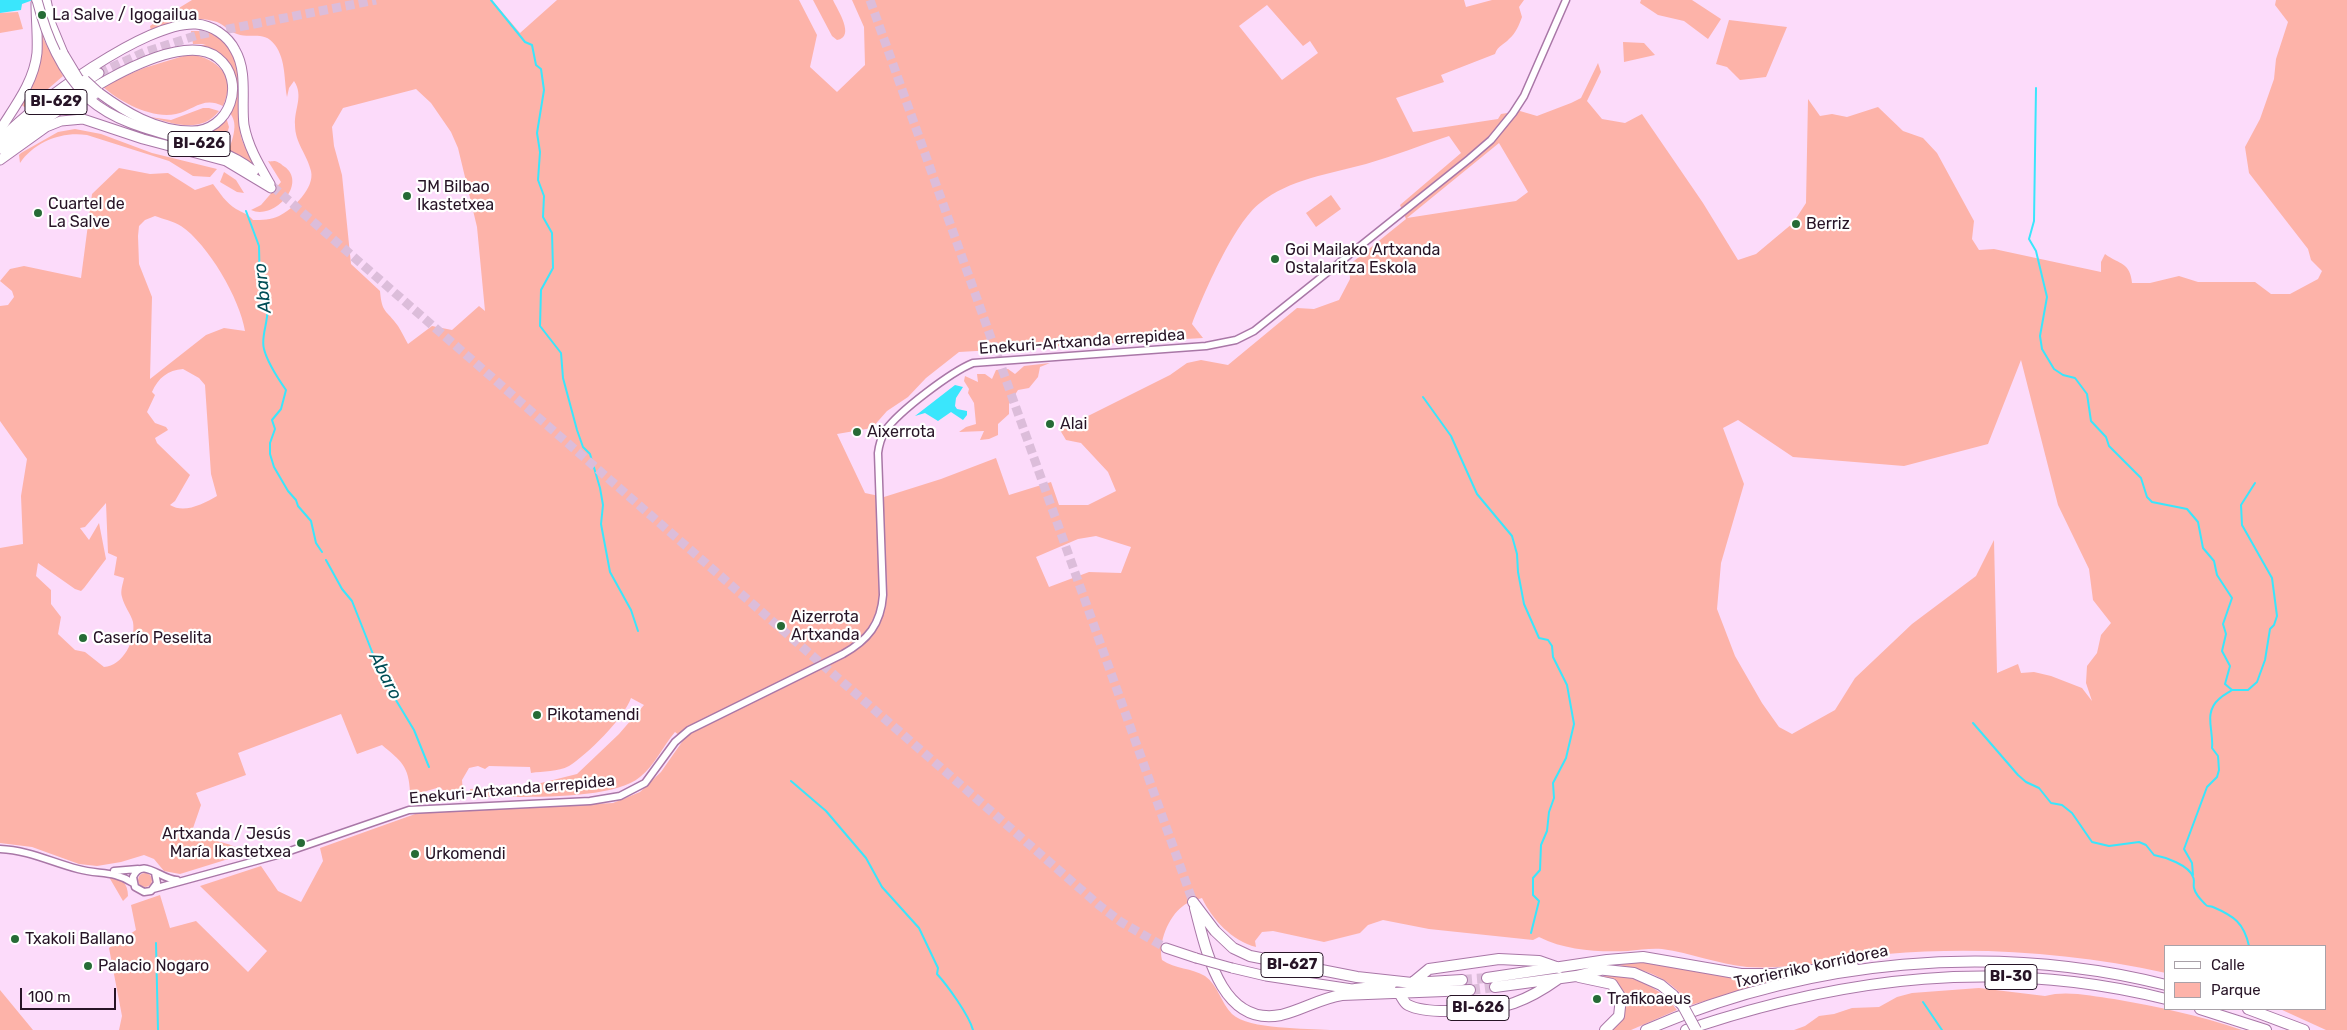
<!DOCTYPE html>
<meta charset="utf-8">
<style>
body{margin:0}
#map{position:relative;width:2347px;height:1030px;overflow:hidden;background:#fcdbfa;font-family:Rubik,sans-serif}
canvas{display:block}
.legend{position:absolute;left:2164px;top:945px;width:162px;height:65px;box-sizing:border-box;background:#fff;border:1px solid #a9a1a8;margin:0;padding:6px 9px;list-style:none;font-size:15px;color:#271426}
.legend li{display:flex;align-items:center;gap:10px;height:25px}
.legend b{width:25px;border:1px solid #a9a1a8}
.scale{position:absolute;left:20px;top:988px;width:96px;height:22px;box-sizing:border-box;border:2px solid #271426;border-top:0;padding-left:6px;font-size:15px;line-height:18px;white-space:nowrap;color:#271426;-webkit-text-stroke:4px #fff;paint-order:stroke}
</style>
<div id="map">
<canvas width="2347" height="1030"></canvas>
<ul class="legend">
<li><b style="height:6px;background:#fff"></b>Calle</li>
<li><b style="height:14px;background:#fdb3a9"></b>Parque</li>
</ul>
<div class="scale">100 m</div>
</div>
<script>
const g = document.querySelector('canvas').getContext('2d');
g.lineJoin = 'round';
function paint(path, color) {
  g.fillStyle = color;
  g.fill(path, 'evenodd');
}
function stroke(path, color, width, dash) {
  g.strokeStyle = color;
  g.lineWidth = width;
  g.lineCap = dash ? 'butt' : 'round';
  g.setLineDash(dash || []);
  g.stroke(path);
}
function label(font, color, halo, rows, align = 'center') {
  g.font = font + ' Rubik,sans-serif';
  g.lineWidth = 4.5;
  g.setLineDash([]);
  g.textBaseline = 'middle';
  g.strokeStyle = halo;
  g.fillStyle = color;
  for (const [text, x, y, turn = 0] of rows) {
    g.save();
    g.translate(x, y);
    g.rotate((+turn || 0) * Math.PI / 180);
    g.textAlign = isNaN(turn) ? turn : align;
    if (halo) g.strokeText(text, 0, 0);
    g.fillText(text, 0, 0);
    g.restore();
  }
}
paint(new Path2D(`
 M192,0H492L520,33L557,0H799L817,35L810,67L837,92L865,65L864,27L852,0H1464L1466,7L1492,0H1524L1519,7L1522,17C1519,25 1516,33 1509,39C1504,45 1498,45 1495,54L1441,75L1444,82L1396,98L1413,132L1498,119L1501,114L1520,111L1537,116L1571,103L1581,98L1598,63L1601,72L1587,101L1602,119L1625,123L1642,114L1703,203L1738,260L1756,254L1793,223L1806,203L1808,99L1820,116L1832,114L1847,117L1878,107L1903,131L1923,138L1937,153L1974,221L1972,239L1979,250L1994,249L2101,272V262L2105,254C2120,265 2130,262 2132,283H2150L2179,276L2198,282H2255L2271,294H2290L2318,279L2322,271L2311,260L2308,249L2249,173L2245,147L2260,119L2274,79L2276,59L2288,22L2275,5L2276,0H2347V1030H2326L2280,1009H2326V946H2166V973C2074,953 1980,946 1887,954C1840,958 1794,970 1747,967C1718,964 1691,953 1662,949C1651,948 1639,950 1628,951C1598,952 1567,951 1539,937L1533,940L1429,929L1383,920L1368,925L1360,933L1324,942L1273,931L1262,932L1255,941L1256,947C1232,941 1212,919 1202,898C1196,900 1188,902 1183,906C1168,917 1158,943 1162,960C1175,969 1192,968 1205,976C1218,985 1221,1003 1232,1014C1249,1030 1307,1028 1330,1030H119L122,1016L109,948L136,930L131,905L160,895L170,928L196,921L248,972L267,951L200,886L261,866L278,891L301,902L323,861L320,848L418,813L613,803L640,792L661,772L684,739L675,732C663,746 655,765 640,777C611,802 511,796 471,797L470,789L529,786L577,774L619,734L644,705L631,698C624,718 587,755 569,766C558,772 543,771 531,773L530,767L489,766L485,769L478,766L469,768L462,780L463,794L453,801L440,787L420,793L410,792C409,766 401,761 382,745L357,754L341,714L238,753L246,775L196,793L201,805L192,831C202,841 224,840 237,848L238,856L180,874L164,871L154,859L144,855L121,862L97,866L79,864L32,847L0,843V548L23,544L21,496L27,459L0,421V306L8,305L14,297L12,291L0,281L10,269L24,266L81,278L92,194L119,168L150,174L168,173L195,190L213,184C220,193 226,203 236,209C243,213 247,213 253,220C262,220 271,220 279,216C293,209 315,188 311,171C307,154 295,143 295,125C294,109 304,96 294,81L289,88L287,97C284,80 286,60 275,45C264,30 251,39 237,34C230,32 224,25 217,22C194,14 172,23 151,31L150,26L156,22ZM1267,5L1303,46L1310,41L1318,53L1282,80L1239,26ZM416,89L431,103L451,132L458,148L477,227L485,311L479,306L452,330L432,326L408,344C405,339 402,332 398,326C386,309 382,314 380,291L351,264L342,175L334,146L332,127L343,108ZM1449,136L1461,153L1400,205L1406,219L1349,265L1350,279L1339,300L1314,309L1297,308L1228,365L1201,360L1187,363L1170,375L1060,430L1066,440L1081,443L1108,472L1116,491L1088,505H1059L1051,482L1009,495L996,458L941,479L884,497L865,493L837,434L872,428L887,411L908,397L926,378L959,352L1203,338L1192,324C1204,293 1234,223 1260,203C1290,179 1329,174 1366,164C1394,156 1421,145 1449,136ZM1499,143L1528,192L1516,201L1407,218ZM155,216C163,219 173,221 181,226C208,244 240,299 245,331L224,328L206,335L150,379L152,297L139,264L138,236L139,226L145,220ZM2021,360L2058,505L2089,569L2093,600L2111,623L2101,635L2097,653L2087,666L2086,683L2092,701L2082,688L2051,676L2034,672L2021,673L2018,664L1997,673L1994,540L1976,576L1912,624L1855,678L1835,710L1792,734L1779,727L1762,703L1735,656L1717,609L1721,563L1744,484L1723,428L1738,420L1793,457L1904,466L1988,444ZM183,369L199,378L205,385L211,474L217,496C203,504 184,514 170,505L175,501L190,475L157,443L155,438L168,430L166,427L155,423L147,412L155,395L152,392C158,378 168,370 183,369ZM106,503L108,553L117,557L114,575L124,578C123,584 120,591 122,597C124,606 131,614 133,622C136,640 123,666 104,667L85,652L75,650L58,634L61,617L51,604V590L36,576L38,563L75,589L81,591L84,588L106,559L99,523L89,540L80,528L85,527ZM1096,536L1131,547L1121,573L1089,572L1049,587L1036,557L1078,539Z
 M813,0H833C837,9 856,37 837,40L832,36Z
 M1641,0H1692L1721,19L1708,39L1684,21L1658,15L1640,3Z
 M18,12L23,29L0,33V13Z
 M1729,20L1787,27L1766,77L1740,80L1727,67L1716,64Z
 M41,27L44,40L63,76L26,108L20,104Z
 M192,27C256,35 232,96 242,140C245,149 252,158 257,167L229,150C233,137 239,123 229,112L233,104L225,60L216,52L194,47L206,44H193L191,31H204Z
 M1623,42L1644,43L1655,55L1624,62Z
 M190,54C218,59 237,76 223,106C203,96 194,110 176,114C151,119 120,102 102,86L144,68Z
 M203,108H209L219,111C201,134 174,124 150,117L171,120Z
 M226,117L229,127L224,145L181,135L213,130Z
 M75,129L101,134L152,153L217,169L210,177L193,176L169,161L87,135C62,131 34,142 20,163L19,155L21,153L58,132Z
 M268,161C270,162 273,161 275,161C276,161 282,164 282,165C310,181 275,221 251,210L261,205L281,182Z
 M224,172L236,180L244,193L237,192L220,182Z
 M1331,195L1341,209L1316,227L1306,213Z
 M1050,363L1040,367L1038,377L1029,388L1018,390L1009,404V414L998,424V435L989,439L980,440L984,431L959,432L966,427L976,424L974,403L968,393L969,389L964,381L965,376L978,382L977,374H985L992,379L996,370L1008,369L1015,374L1024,366Z
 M138 880a7 7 0 1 1 14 0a7 7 0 1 1-14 0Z
 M109,877C121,877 128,883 128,896L123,901Z
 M1643,962L1743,979H1780L1691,1005C1667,976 1649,970 1612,964Z
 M1620,975C1643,981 1663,990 1677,1010L1631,1030H1611L1625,1000L1620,987L1603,976Z
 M1979,988L2045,996C2066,990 2092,996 2114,999C2158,1007 2199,1015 2242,1030H1794L1805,1026L1819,1016L1834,1014L1852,1008L1879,1007L1897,997L1912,993Z
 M0,990L33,1030H0Z`), '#fdb3a9');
paint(new Path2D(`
 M0,0H33L22,4L21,10L0,13Z
 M955,385L963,387L956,398L955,406L957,409L967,411V415L963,420L951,412L938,421L925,413L915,416Z`), '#3ae6fc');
stroke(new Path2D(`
 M491,0L525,42L532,45L536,65L541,69L544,90L537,133L540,152L538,180L544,196L543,217L552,233L553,268L541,290L540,326L561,353L563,378L577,430L583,447L590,454L600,488L603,505L601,524L610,572L631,610L638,631
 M2036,88L2034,221L2029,239L2036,251L2047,297L2040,336L2042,349L2054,369L2063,375L2075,378L2087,394L2091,421L2106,437L2109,446L2141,478L2147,497L2152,502L2187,509L2198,522L2203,548L2214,561L2217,575L2232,598L2223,624L2226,634L2222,651L2230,666L2225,684L2232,690C2228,693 2223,695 2219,699C2203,713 2214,731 2212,748L2218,756L2219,770L2217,777L2207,787L2184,849L2192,863L2193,875
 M246,211L259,246L260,293C277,309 259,332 264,349C267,361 279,380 286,390L281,409L272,420L275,429L270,443V454L274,467L288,491L296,500L298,506L311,521L316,543L322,552
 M1423,397L1451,436L1477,494L1512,536L1517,554L1518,572L1524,604L1539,638L1548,640L1552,646L1553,657L1567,685L1574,724L1566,758L1553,783L1554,798L1549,812L1547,831L1541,845L1540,870L1533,878V895L1539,901L1531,933
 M326,560L342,589L352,601L382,677L414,730L429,767
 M2232,690H2248L2257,682L2265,660L2270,629L2274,625L2277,616L2272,578L2242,525L2241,505L2255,483
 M1973,723L2018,775L2026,782L2039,788L2051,803L2062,805L2072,813L2092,842L2109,846L2139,842L2146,845L2154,855C2165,857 2189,865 2193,877C2195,880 2193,884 2194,888C2195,893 2202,901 2205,904C2208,908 2209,905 2213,907C2234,916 2244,923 2249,946
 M791,781L826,811L866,858L882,887L919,928L938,968L937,974C947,985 969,1015 973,1030
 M156,943L158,1030
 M1923,1002L1942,1030`), '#3ae6fc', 2);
stroke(new Path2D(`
 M870,0L1193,902
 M99,73L145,52L198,35L376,0
 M272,186L1100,906L1121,922L1166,948`), '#dcbdda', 9, [9, 4.5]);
stroke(new Path2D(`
 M1462,980L1487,978
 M1470,990L1495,987`), '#dcbdda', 10, [10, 5]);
const tertiary = new Path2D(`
 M0,849C28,850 51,862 78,869C99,875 113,870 133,883
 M114,871L138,869
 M155,873L157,883L151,891L144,892L135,887L133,877C142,856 161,880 177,880
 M153,889L281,854L409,810L590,801L620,796L645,783L675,742L689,730L843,654C868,640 881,624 883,595L878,453C879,445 881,438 885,431C899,411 951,372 973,363L1206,346L1236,340L1254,331L1469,159L1491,140L1513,113L1524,96L1566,0`);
const primary = new Path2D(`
 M46,0L51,24L63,53
 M0,130C15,106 34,82 37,53C38,37 36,19 36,3
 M5,153C37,121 174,22 218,58C247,81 230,132 191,131C156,131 125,112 98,92`);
const trunk = new Path2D(`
 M89,99C137,140 206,133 254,171
 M0,140C34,104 146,21 196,24C212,25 228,36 235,50C248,72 241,101 244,125C248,147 259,165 270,184
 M0,149L47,108L99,73
 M0,160L46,127L61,121L83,119L143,139L226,161L271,188
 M1166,948L1196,958
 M1232,968L1266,976L1352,989`);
const motorway = new Path2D(`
 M1193,902L1215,931L1233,948L1250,956L1357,977L1412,983L1429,969L1499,959L1539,961L1559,968
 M1195,908C1206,950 1221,1027 1281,1015C1302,1010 1321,998 1342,995L1470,990
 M1596,969L1634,973L1661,985L1673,995
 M1579,977L1612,984L1621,998L1619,1016L1605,1030
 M1487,978L1607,960L1643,957L1741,974H1773L1853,966
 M1412,983L1462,980
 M1495,987L1576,976L1601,970
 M1355,989L1391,985
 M1399,993C1402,997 1404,1003 1408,1005C1429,1016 1493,1010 1514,1003C1531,997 1544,989 1558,979
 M2200,1009L2266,1030
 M2248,1009L2304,1030
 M1646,1030C1809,959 1994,942 2166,985
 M1686,1030C1846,976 2000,958 2166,999`);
stroke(tertiary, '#a977a7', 9);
stroke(primary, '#a977a7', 11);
stroke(trunk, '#a977a7', 11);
stroke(motorway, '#a977a7', 12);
stroke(tertiary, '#fff', 6);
stroke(primary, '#fff', 9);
stroke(trunk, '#fff', 9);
stroke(motorway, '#fff', 10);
const primaryBridge = new Path2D(`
 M85,80L98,92`);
const trunkBridge = new Path2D(`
 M37,0C47,38 61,71 89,99
 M63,53L78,78L94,95
 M1196,958L1232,968`);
const motorwayBridge = new Path2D(`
 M1673,995L1683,1006L1696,1030`);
stroke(primaryBridge, '#a977a7', 11, []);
stroke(trunkBridge, '#a977a7', 11, []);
stroke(motorwayBridge, '#a977a7', 12, []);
stroke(primaryBridge, '#fff', 9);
stroke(trunkBridge, '#fff', 9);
stroke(motorwayBridge, '#fff', 10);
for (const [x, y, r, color] of [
 [42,15,5,"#266b36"],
 [407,196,5,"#266b36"],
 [38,213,5,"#266b36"],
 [1796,224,5,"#266b36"],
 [1275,259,5,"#266b36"],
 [1050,424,5,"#266b36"],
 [857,432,5,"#266b36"],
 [781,626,5,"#266b36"],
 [83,638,5,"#266b36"],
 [537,715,5,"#266b36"],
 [301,843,5,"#266b36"],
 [415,854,5,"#266b36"],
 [15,939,5,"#266b36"],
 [88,966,5,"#266b36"],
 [1597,999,5,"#266b36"]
]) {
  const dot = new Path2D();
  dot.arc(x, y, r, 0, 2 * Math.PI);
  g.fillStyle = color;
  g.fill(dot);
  stroke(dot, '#fff', 2);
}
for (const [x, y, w] of [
 [56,102,62],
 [199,144,62],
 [1292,965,62],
 [2011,977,52],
 [1478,1008,62]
]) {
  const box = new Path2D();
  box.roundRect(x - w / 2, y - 12.5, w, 25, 4);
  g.fillStyle = '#fff';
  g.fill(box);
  stroke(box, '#271426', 1);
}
label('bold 15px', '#271426', null, [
 ["BI-629",56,102],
 ["BI-626",199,144],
 ["BI-627",1292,965],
 ["BI-30",2011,977],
 ["BI-626",1478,1008]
]);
label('16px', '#271426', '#fff', [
 ["La Salve / Igogailua",52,15],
 ["JM Bilbao",417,187],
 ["Ikastetxea",417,205],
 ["Cuartel de",48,204],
 ["La Salve",48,222],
 ["Berriz",1806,224],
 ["Goi Mailako Artxanda",1285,250],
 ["Ostalaritza Eskola",1285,268],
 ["Alai",1060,424],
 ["Aixerrota",867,432],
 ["Aizerrota",791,617],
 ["Artxanda",791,635],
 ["Caserío Peselita",93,638],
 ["Pikotamendi",547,715],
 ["Artxanda / Jesús",291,834,"right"],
 ["María Ikastetxea",291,852,"right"],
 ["Urkomendi",425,854],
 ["Txakoli Ballano",25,939],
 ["Palacio Nogaro",98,966],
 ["Trafikoaeus",1607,999]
], 'left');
label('16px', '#271426', '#fff', [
 ["Enekuri-Artxanda errepidea",1082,342,-4],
 ["Enekuri-Artxanda errepidea",512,790,-5],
 ["Txorierriko korridorea",1811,967,-12]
]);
label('italic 18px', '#004d56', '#fff', [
 ["Abaro",263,288,-96],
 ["Abaro",385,676,63]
]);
</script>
